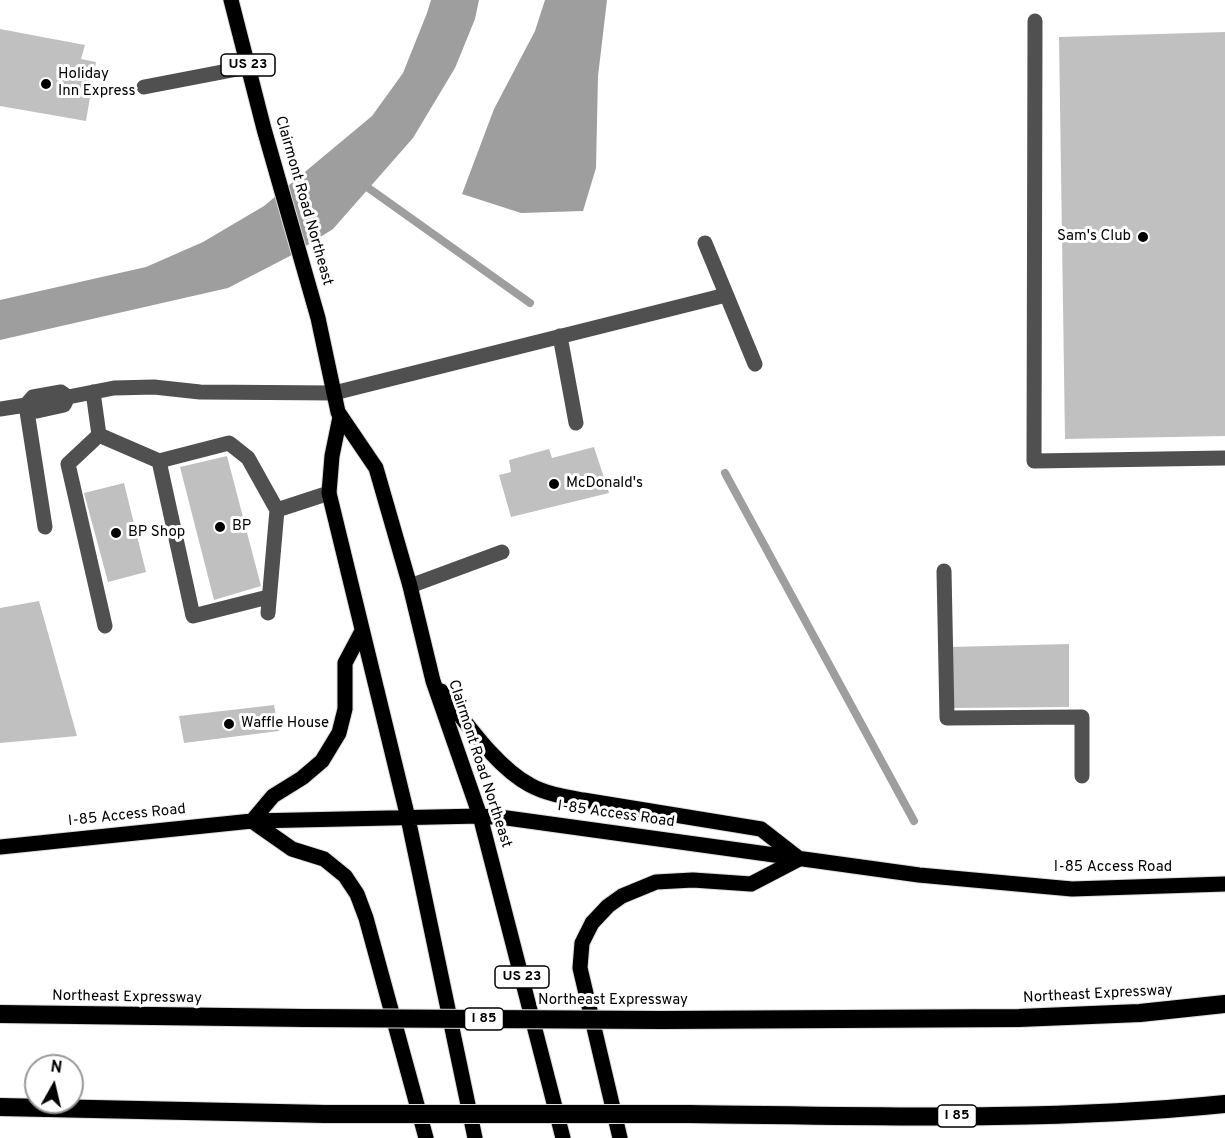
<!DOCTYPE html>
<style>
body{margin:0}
#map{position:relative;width:1225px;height:1138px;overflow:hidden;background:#fff;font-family:Overpass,sans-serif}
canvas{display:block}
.north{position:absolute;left:24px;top:1054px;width:60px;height:60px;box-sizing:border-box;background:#fff;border:2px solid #999;border-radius:50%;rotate:8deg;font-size:16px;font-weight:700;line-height:24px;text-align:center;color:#000}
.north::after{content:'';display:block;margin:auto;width:21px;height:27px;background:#000;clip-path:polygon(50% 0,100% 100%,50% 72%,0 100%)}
</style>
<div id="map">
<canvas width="1225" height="1138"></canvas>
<div class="north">N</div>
</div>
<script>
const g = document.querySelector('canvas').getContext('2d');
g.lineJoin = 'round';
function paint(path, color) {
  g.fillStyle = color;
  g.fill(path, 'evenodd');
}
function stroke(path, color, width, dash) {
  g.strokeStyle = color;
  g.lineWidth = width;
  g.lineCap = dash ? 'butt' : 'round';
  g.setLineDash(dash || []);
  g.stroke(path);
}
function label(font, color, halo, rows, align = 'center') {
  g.font = font + ' Overpass,sans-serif';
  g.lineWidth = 6;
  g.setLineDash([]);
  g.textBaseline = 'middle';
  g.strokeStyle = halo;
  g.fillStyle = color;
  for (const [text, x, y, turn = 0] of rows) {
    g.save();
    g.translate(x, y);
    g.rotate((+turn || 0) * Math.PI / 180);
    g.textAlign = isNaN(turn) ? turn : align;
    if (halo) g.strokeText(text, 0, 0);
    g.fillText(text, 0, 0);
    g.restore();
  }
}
paint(new Path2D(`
 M431,0H479L475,19L455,68L413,138L333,229L290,256L228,288L0,340V300L146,267L203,242L264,206L372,116L403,73L427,13Z
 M545,0H607L598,76L596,168L583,211L521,213L462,194L494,109L535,31Z`), '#9e9e9e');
stroke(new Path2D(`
 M360,182L530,303
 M725,473L914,821`), '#9e9e9e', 8);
paint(new Path2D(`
 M0,29L85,45L81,59L96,62L86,121L0,106Z
 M1225,32V436L1065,439L1059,37Z
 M594,447L609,493L511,517L499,475L511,472L509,460L549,449L552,458Z
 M227,456L261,586L214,600L180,467Z
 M124,483L146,572L108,582L84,493Z
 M39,601L77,736L0,743V608Z
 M1069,644V707L950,708V647Z
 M274,705L279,731L184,743L179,716Z`), '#c0c0c0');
const major = new Path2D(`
 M231,0L264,129L318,318L338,412L340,417L332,456L329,493L408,818L475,1138
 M338,412L376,468L410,586L433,681L480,816L563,1138
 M441,691C465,721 496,767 530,785C546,794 566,797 583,800L761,829L797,857
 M252,821L292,849L324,859L345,876L357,894L366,918L426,1138
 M252,821L273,796L302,778L322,761L339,733L345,709V663L362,631
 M0,847L252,821L480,816L507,818L919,875L1072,889L1225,884
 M620,1138L580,968L582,943L592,923L608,906L622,896L656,882L693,880L751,884L799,859`);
const highway = new Path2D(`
 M0,1014L305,1018
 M662,1020L1019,1018L1140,1013L1225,1004
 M0,1107L325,1114
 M689,1114C868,1116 1047,1122 1225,1104`);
stroke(major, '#dbdbdb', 17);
stroke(highway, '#dbdbdb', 20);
stroke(new Path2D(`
 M1035,21L1034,461L1225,458
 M144,87L248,67
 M705,243L755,364
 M560,336L576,423
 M93,392L99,435L68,464L105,626
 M0,409L26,405L37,411L64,405L68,397
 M99,435L159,461L193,616L268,597
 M159,461L229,443L248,458L277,510
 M45,527L26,405L33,397L61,392L68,397L114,388L154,387L200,392L334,393L726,295
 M944,571L947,718L1082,717V776
 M410,586L502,552
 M268,613L277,510L329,493`), '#505050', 15);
stroke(major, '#000', 15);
stroke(highway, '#000', 18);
const highwayBridge = new Path2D(`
 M305,1018L662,1020
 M325,1114H689`);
stroke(highwayBridge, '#dbdbdb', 20, []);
stroke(highwayBridge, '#000', 18);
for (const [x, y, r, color] of [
 [46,84,6,"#000"],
 [1143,237,6,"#000"],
 [554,484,6,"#000"],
 [220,527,6,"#000"],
 [116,533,6,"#000"],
 [229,724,6,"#000"]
]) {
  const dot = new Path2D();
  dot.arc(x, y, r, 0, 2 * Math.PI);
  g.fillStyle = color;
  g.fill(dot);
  stroke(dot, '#fff', 2);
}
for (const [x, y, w] of [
 [248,65,54],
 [522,977,54],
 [484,1019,39],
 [957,1116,39]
]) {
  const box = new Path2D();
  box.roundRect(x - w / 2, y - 11, w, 22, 4.5);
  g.fillStyle = '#fff';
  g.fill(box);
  stroke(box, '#000', 1.5);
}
label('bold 14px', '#000', null, [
 ["US 23",248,65],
 ["US 23",522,977],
 ["I 85",484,1019],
 ["I 85",957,1116]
]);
label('15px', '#000', '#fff', [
 ["Holiday",58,75],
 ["Inn Express",58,92],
 ["Sam's Club",1131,237,"right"],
 ["McDonald's",566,484],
 ["BP",232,527],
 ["BP Shop",128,533],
 ["Waffle House",241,724]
], 'left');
label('15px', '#000', '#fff', [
 ["Clairmont Road Northeast",303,201,74],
 ["Clairmont Road Northeast",479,764,72],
 ["I-85 Access Road",616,815,8],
 ["I-85 Access Road",127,816,-6],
 ["I-85 Access Road",1113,868],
 ["Northeast Expressway",1098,995,-3],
 ["Northeast Expressway",127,998,1],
 ["Northeast Expressway",613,1001]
]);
</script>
